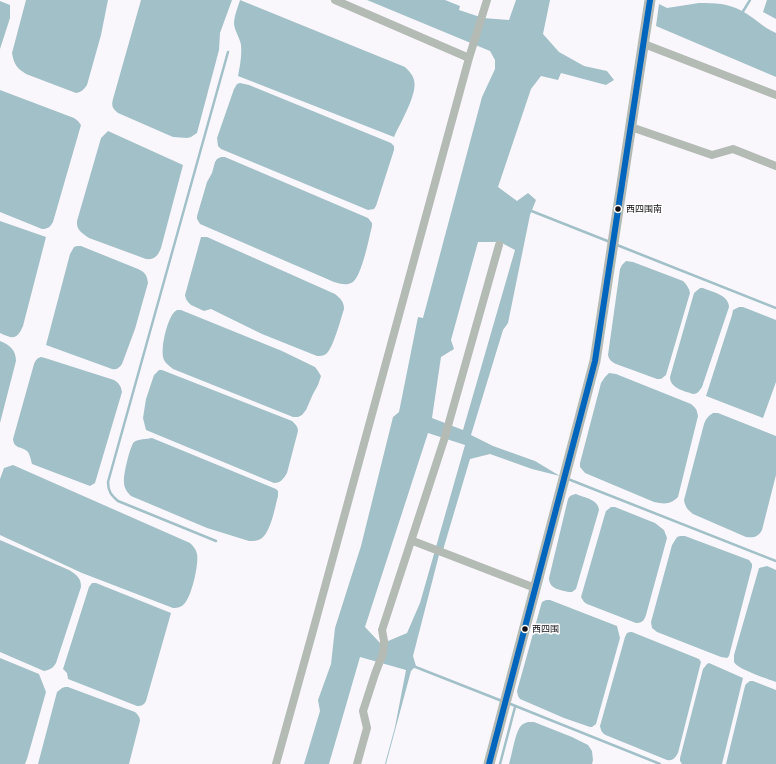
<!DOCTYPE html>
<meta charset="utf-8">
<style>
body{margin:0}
canvas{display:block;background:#f9f7fc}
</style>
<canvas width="776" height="764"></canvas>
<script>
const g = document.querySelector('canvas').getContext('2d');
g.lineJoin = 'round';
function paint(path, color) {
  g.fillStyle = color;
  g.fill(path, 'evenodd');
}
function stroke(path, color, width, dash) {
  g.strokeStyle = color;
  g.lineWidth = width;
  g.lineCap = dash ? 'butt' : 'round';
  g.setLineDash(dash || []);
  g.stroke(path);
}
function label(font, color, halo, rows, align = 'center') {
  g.font = font + ' Inter,"Noto Sans SC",sans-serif';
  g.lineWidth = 3;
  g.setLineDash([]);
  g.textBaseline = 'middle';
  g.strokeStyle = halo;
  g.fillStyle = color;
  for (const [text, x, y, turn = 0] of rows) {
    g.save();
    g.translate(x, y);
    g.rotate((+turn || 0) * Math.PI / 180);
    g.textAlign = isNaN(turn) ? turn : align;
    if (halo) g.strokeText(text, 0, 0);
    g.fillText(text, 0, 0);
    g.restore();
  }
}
paint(new Path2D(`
 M26,0H108L101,35L87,85C84,89 82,92 76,93L26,74C17,68 14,65 12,53Z
 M141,0H232L220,33L219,50L197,133L191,137L187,138L173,137L118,113C113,109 111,106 113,99Z
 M240,0L405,67C409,71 413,75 414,80C418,94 400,123 394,137L238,76C240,66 242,55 241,45C240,38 235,32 234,24C234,16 238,7 240,0Z
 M367,0H445L460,6L459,10L483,18L509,20L516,0H550L543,34L559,52L584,66L607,71L614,80L606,85L561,73L558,80L541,76L531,89L498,187L517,201L528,193L536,200L530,215L508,323L503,330L471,435L493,446L535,461L560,476L532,469L490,454L470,459L443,550L439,555L413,656L416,666L411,671L386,764H385L395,727L406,670L360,657L329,764H304L320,711L318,700L331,664L335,628L361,546L393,417L399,412L418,317L423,318L482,97L495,69V60L490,51ZM478,242H500L515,250L463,430L432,418L441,357L454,349L451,340ZM428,433L465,445L420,603L407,633L381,644L365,627Z
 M767,0H776V19L763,12Z
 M0,1L10,5V18L0,49Z
 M699,3C716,3 727,3 742,11C754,17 762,27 776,33V77L656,26L659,4L667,8Z
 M240,83L249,85L391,143L394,146V150L376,206L374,209L368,210L221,149L218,146L217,138L234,89L237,84Z
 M0,90L74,118L78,121L81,125L53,222C50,227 48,229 42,229L0,212Z
 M108,131L183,165L161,248C158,256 154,260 146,259L89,238C82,233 76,230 77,221L101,138Z
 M221,157H225L368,218L372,223V226C369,238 362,275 353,282C347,286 340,284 334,282L200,224L197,219V216L207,182L212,173L215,162L217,159Z
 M0,221L46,237L23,326C17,340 13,339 0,333Z
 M201,237H207L335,294C341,299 344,302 344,309C341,318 333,349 326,354C323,356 320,356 317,356L262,334L211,309L204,311L191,305L188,302L186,299L185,295Z
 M77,246H81L138,269C145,272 147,275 148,283L135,329L122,364C119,368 117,370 112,369L46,345L70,254L74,247Z
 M626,261L633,262L683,281C687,285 689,288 690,293L666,375L661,379H657L616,364C612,362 609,360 608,355L620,269L622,265Z
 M700,288H703C712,292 729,295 729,307L702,387C699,391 698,394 693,394C684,391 670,388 670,377L694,293Z
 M739,307H743L776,320V382L763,418L706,396L732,315L733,310Z
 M177,310H181L282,351L315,367L318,371L321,376L318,385L313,394L306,410L302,415L298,417H293L173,369C170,366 166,364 164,360C160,350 166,326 171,317C172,314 174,312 177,310Z
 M0,341C10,345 16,350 16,361L0,423Z
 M41,357L45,358L114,380C119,383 121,386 122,392L95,483L90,486L32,464C31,460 30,454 27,451C21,446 14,449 13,439L34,364C36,360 37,358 41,357Z
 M159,370H162L292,421C295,424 298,426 298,431L287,473C284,478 281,483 274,483L146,430L143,418L146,399L154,375Z
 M609,373L616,374L691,404C696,408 697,410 698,416L678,497C670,505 664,504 654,502L585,473L580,467V463L601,383L605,377Z
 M713,413H718L776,436V475L762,530C758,537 754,538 746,537L693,514C688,510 685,507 684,500L704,424C706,419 708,416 713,413Z
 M152,438L276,489L278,491V496C275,507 271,531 262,538C258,541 254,541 249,541L207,528L131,496C127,492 124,488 124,482C123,476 130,446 134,442C138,439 147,439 152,438Z
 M13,465L190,543C193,546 196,549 197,554C199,564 192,595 185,603C182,607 178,608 173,608L82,573L0,535V479L4,468Z
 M576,494C585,498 598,499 599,510L576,589L572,592H569C560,590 549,589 549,578L568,499C570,495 572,495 576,494Z
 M611,507H615L655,523L664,530L667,538L646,615C644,621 642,623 636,623L587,604L584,602L581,597L605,514L606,511Z
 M680,536H685L749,560L752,564V567L729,656L727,658L721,657L657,632L652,628L651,622L672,545L677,537Z
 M0,540L69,570C77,575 81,578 81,587L56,663C53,668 50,670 44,671L0,652Z
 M767,566L776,570V682C768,679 737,669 734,662C734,660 734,657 734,655L759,568Z
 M92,583H96L171,613L146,701C144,705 142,706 137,706L68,679L67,673L63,669L89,587Z
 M546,600H550L617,626L620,638L596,724L592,727H590L564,718L520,699L518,696L517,691L541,605L542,602Z
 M630,632H632L699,659L701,662L678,753C675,758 673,761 667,760L608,736C603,734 601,732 600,726L625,637L627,633Z
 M0,658L39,674L46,692L27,759L25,764H0Z
 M709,663L743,678L722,764H682L680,761V758L703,669L707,664Z
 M750,681H753L776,690V764H726L745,686L746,684Z
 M65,687H68L135,712C138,715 140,717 140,721L129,764H38L57,692L62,688Z
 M528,722H534L572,737L588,745L592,751L593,760L592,764H509C512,755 515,734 520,727C522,724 525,723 528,722Z`), '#a2c0c8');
stroke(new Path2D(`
 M742,13L750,0
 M529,210L610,242
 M617,245L776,308
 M568,479L776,561
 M216,541L118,501C111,495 108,491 108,482L228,52
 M413,666L502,701
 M508,703L660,764
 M500,764L515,707`), '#a2c0c8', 2.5);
stroke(new Path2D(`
 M335,0L469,58
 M644,44L776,95
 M631,127L712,155L733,149L776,166
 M413,541L535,588
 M276,764L314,627L469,58L487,0
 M357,764L367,728L363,711L375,674L383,653L384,641L382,630L444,440L499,245`), '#b4bbb5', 8);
stroke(new Path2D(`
 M489,764L595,361L650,0`), '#b4bbb5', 11);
stroke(new Path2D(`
 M489,764L595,361L650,0`), '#0065bd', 6);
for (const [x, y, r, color] of [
 [618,209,3.5,"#131115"],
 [525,629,3.5,"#131115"]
]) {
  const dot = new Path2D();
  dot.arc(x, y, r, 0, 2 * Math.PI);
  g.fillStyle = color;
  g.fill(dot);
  stroke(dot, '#fff', 1.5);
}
label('9px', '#131115', '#fff', [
 ["西四围南",626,209],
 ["西四围",532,629]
], 'left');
</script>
